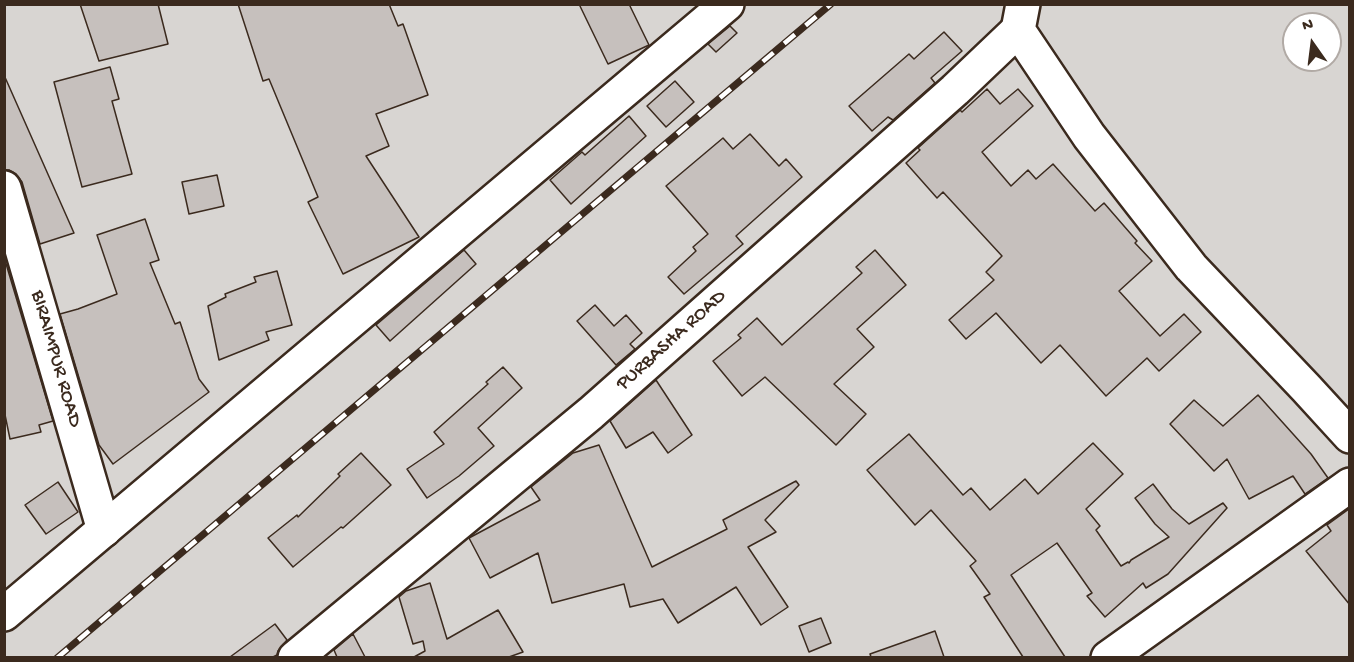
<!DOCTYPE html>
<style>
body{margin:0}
#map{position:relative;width:1354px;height:662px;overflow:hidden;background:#f3f2f2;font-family:"Gochi Hand",sans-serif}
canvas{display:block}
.frame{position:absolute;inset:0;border:6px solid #3b2a1e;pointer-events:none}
.north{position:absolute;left:1282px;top:12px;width:60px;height:60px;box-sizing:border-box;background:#fff;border:2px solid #b1aaa5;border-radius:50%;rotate:346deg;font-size:16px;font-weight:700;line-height:24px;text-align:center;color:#3b2a1e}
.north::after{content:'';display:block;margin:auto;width:21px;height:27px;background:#3b2a1e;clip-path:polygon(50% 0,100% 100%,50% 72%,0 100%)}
</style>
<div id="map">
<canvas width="1354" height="662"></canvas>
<div class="frame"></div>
<div class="north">N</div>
</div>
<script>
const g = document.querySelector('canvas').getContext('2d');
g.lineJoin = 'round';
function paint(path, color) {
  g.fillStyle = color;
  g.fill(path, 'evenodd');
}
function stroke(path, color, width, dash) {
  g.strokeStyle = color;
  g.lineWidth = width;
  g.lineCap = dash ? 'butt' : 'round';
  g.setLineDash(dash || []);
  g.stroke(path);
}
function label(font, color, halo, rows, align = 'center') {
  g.font = font + ' "Gochi Hand",sans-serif';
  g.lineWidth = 4.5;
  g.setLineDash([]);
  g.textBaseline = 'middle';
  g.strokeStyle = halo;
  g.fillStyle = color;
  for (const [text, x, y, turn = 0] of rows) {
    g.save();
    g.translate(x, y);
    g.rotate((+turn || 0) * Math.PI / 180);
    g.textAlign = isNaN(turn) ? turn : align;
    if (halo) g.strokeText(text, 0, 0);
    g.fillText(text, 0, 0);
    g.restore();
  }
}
paint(new Path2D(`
 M5,5H1349V657H5ZM1294,24H1330V60H1294Z`), '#d8d5d2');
const building = new Path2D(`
 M80,4H158L168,44L99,61Z
 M238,4H389L398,26L403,24L428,95L376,114L389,146L366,156L419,237L343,274L308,202L318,197L269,79L263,81Z
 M579,4H629L649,45L608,64Z
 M730,26L737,33L716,52L708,44Z
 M944,32L962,51L931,78L935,83L893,120L888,117L872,131L849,106L909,54L914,59Z
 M110,67L119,99L112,101L132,174L82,187L54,82Z
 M4,75L74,233L40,244L22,182L16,174L9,170H4Z
 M675,81L694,102L666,127L647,106Z
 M987,89L1000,104L1018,89L1033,106L982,152L1011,186L1028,170L1036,179L1053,164L1095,211L1104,203L1137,241L1135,243L1152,261L1119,291L1160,336L1184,314L1201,332L1159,371L1147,358L1106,396L1060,345L1041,363L996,313L966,339L949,320L994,280L986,272L1002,256L943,192L937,198L906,163L920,150L918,148L960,110L962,112Z
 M629,116L646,136L571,204L550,180L582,152L585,155Z
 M750,134L779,166L786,159L802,177L736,236L743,244L684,294L668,277L696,251L693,247L708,234L666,186L723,138L733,149Z
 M217,175L224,206L189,214L182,182Z
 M145,219L159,260L150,263L175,324L180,322L199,379L209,392L113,464L99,445L60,314L78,309L117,294L97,235Z
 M464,250L476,264L390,341L376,325Z
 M875,250L906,285L857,329L874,347L834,384L866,414L836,445L765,377L742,396L713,361L741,338L738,335L757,318L782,345L862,273L856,267Z
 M4,257L53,421L39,425L41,432L10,439L4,410Z
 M277,271L292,325L266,332L269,340L219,360L208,306L226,297L225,294L256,282L254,277Z
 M595,305L614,326L626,315L642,333L630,344L635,349L616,365L577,321Z
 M503,367L522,388L478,428L494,446L459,476L427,498L407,469L444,444L434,432L488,384L486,382Z
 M656,380L692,435L668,453L653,432L626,448L610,421Z
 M1258,395L1311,454L1328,478L1305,494L1293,476L1249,499L1227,459L1214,471L1170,424L1194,400L1223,426Z
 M909,434L963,495L971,488L990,510L1025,479L1038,494L1093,443L1123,474L1086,509L1100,526L1096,530L1121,566L1128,562L1129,563L1131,560L1169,537L1155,524L1135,498L1153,484L1172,509L1189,524L1223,503L1227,508L1168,574L1146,588L1143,583L1105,617L1087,596L1092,593L1057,543L1011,575L1065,657H1023L984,597L990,594L970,566L976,561L931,510L915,525L867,470Z
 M599,445L652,567L727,529L723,520L796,481L799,485L765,520L776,532L748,547L788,607L761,625L736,587L678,623L663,599L630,607L624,584L552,603L538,553L490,578L469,538L540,500L531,487L573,453Z
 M361,453L391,485L343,528L341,527L293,567L268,538L297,515L298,517L340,476L338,474Z
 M58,482L78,512L46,534L25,505Z
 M1349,509H1350V605L1306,551L1331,531L1327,525Z
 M430,583L447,639L498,610L523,652L509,657H414L425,651L423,641L413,644L399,597L406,591Z
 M821,618L831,643L809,652L799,626Z
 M275,624L287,640L278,651L277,655L273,657H230Z
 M935,631L944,657H871L870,654Z
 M353,634L365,657H337L334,650Z`);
paint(building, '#c6c0bd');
stroke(building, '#3b2a1e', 1.5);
const street = new Path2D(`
 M1023,4L1018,30L1089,136L1191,267L1306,388L1350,436
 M4,188L104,530
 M1108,658L1350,485`);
const secondary = new Path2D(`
 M4,614L727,4
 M295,658L591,413L955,90L1018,30`);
stroke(street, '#3b2a1e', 38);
stroke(secondary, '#3b2a1e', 38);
stroke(street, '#fff', 33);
stroke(secondary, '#fff', 33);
const rail = new Path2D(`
 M57,658L831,4`);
stroke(rail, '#3b2a1e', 7);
stroke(rail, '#fff', 4.5, [14]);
label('20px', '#3b2a1e', '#fff', [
 ["PURBASHA ROAD",672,341,-42],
 ["BIRAIMPUR ROAD",55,359,74]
]);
</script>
